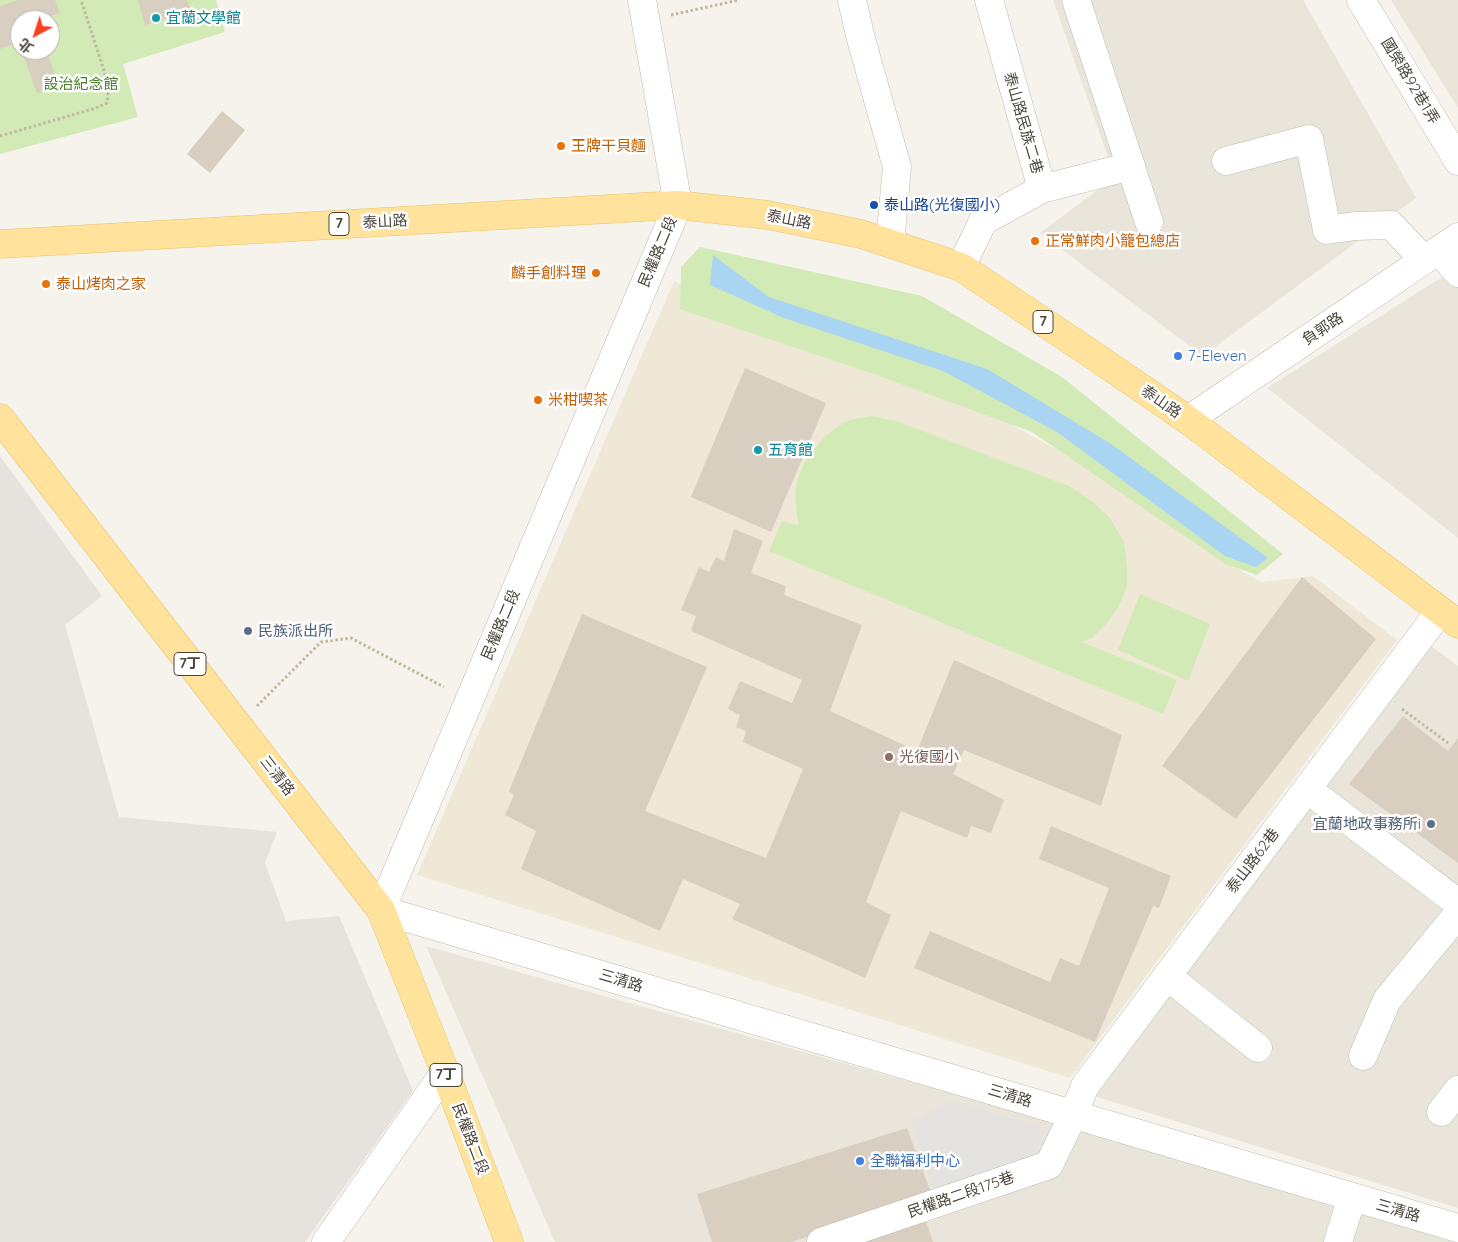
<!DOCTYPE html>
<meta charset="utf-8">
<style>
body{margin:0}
#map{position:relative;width:1458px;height:1242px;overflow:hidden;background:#f6f3ec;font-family:Quicksand,"Noto Sans TC",sans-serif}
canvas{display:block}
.north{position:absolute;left:10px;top:10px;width:50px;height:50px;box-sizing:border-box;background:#fff;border:1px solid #b7b4b0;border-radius:50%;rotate:220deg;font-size:14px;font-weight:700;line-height:20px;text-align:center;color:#4b4439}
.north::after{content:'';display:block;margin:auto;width:18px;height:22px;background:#fc3f1d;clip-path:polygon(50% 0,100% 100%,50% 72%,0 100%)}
</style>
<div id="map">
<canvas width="1458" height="1242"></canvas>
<div class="north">北</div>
</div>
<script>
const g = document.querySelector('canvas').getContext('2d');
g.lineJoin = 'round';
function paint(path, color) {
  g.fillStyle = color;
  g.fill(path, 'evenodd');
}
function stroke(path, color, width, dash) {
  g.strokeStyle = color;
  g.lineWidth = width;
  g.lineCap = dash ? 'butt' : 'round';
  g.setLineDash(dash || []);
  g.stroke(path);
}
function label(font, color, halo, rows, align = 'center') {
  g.font = font + ' Quicksand,"Noto Sans TC",sans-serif';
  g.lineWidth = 5;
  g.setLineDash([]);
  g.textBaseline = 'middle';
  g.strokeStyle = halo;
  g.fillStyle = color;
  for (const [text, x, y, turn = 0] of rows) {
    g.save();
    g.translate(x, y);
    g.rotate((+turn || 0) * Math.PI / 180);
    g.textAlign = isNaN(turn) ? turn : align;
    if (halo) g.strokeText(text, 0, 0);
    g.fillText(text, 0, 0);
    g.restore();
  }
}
paint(new Path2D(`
 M1053,0H1303L1416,198L1203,356L1040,233L1115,177Z
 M1391,0H1458V108Z
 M1458,267V538L1267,388Z
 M1431,646L1458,666V1208L1094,1096Z
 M426,946L1089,1132L1453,1242H555Z`), '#eae5da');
paint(new Path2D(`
 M0,456L102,596L65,625L119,817L277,832L265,863L286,921L339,916L413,1091L305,1242H0Z`), '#e6e2dd');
paint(new Path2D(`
 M674,281L763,333L923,376L1083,464L1208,553L1262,582L1313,576L1397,640L1070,1078L417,875Z`), '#efe8d6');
paint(new Path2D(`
 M0,0H216L225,32L123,64L138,117L0,154ZM20,20H50V50H20Z
 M700,247L922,296L1062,377L1283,554L1257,575L1225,564L1032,432L871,373L680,309L681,267Z
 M871,416L896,421L1069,486L1092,501L1110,518L1124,542L1127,566V587L1118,608L1105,625L1092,638L1081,642L1177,680L1163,714L769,551L782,521L799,526C796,513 795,500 796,487C799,463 826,430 848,421C855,418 864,418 871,416Z
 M1140,594L1210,624L1188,681L1118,650Z`), '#d2eab5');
paint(new Path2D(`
 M950,1101L1052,1130L1037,1156L935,1191L911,1121Z`), '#e5e3e0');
paint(new Path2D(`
 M713,255L769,297L987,369L1111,444L1268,558L1256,567L1225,556L1057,432L943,371L784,318L710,285Z`), '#a9d4f2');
paint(new Path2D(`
 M18,0H55L60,13L41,20H20V47L18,43L0,49V6Z
 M138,0H187L191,11L145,25Z
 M21,50H46L59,85L37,93Z
 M222,111L245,130L210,173L187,154Z
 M745,368L826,403L771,532L691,497Z
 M734,529L763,541L751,573L786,586L784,595L862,625L830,711L917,751L954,660L1122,735L1101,806L964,750L953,774L1004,800L991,833L971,826L967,838L901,811L866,902L891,915L865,978L732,919L740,904L683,879L660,931L521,869L536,831L505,815L514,795L509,791L582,614L707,667L645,811L766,858L803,769L743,742L746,731L736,727L740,715L728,709L740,681L792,703L802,680L691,631L696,616L681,610L699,567L709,572L716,557L724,561Z
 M1302,577L1376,639L1236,819L1162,766Z
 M1403,716L1448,751L1458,738V863L1349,784Z
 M1051,826L1171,876L1159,908L1153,906L1095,1042L914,968L930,931L1050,982L1060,958L1079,966L1109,888L1039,859Z
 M907,1128L933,1198L791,1242H712L697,1194Z
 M926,1221L933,1242H865Z`), '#d8cfc1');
const minor = new Path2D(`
 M642,0L678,205L381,910L1458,1228
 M852,0L861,39L897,167L890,243
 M1076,0L1149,222
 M1361,0L1458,161
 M1226,161L1309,139L1327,230L1355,226L1391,225L1424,260
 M1042,189L1131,166
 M1439,250L1458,273
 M961,267L983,221L1042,189L989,0
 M1188,420L1458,237
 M1307,789L1458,903
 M1167,976L1258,1048
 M1363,1056L1387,1000L1458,914
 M1441,1112L1458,1090
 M326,1242L445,1072
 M821,1242L1049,1165L1073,1115L1085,1086L1440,611
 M1338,1242L1352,1197`);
const major = new Path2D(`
 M0,244L678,205L768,215L861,234L961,267L1090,353L1188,420L1458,624
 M0,418L381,910L445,1072L509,1242`);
stroke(minor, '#c2bbae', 29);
stroke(major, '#e6c16a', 29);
stroke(new Path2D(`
 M671,15L739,0
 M0,136L96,108L107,103L109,86L81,0
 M257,706L321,642L351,638L444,687
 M1402,709L1448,743`), '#c4b79f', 3, [2.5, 2.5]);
stroke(minor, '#fff', 28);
stroke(major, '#ffe39c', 28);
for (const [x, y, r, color] of [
 [156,18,5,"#0f9aa8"],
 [561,146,5,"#e8710a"],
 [874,205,5,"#1a4fb4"],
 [1035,241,5,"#e8710a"],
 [596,273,5,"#e8710a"],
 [46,284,5,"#e8710a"],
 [1178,356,5,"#3f7fe0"],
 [538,400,5,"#e8710a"],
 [758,450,5,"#0f9aa8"],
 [248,631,5,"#5c6f8a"],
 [889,757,5,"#8d6e63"],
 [1431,824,5,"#5c6f8a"],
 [860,1161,5,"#3f7fe0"]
]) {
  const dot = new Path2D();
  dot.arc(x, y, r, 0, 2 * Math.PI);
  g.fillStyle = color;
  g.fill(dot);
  stroke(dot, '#fff', 2);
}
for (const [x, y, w] of [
 [339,224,20],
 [1043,322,20],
 [190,664,32],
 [446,1075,32]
]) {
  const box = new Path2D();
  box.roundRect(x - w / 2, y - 11.5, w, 23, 4);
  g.fillStyle = '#fff';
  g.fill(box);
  stroke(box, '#4b4439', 1);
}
label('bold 14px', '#4b4439', null, [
 ["7",339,224],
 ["7",1043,322],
 ["7丁",190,664],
 ["7丁",446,1075]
]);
label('15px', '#0d838f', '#fff', [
 ["宜蘭文學館",166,18],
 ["五育館",768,450]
], 'left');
label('15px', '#4b4439', '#fff', [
 ["國榮路92巷1弄",1410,81,59],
 ["泰山路民族二巷",1023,123,74],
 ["泰山路",789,220,11],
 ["泰山路",385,222,-3],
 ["民權路二段",658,252,-67],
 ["負郭路",1323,329,-34],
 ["泰山路",1161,402,35],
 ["民權路二段",501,625,-67],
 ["三清路",277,776,52],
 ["泰山路62巷",1253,861,-53],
 ["三清路",621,981,17],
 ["三清路",1010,1096,17],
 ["民權路二段",470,1139,69],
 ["民權路二段175巷",961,1195,-19],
 ["三清路",1398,1211,16]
]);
label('15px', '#4a7f2a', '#fff', [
 ["設治紀念館",81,84]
]);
label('15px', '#c56008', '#fff', [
 ["王牌干貝麵",571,146],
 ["正常鮮肉小籠包總店",1045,241],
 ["麟手創料理",586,273,"right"],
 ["泰山烤肉之家",56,284],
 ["米柑喫茶",548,400]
], 'left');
label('15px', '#164399', '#fff', [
 ["泰山路(光復國小)",884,205]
], 'left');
label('15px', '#366cbe', '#fff', [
 ["7-Eleven",1188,356],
 ["全聯福利中心",870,1161]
], 'left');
label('15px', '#4e5e75', '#fff', [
 ["民族派出所",258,631],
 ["宜蘭地政事務所i",1421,824,"right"]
], 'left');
label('15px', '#785e54', '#fff', [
 ["光復國小",899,757]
], 'left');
</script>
